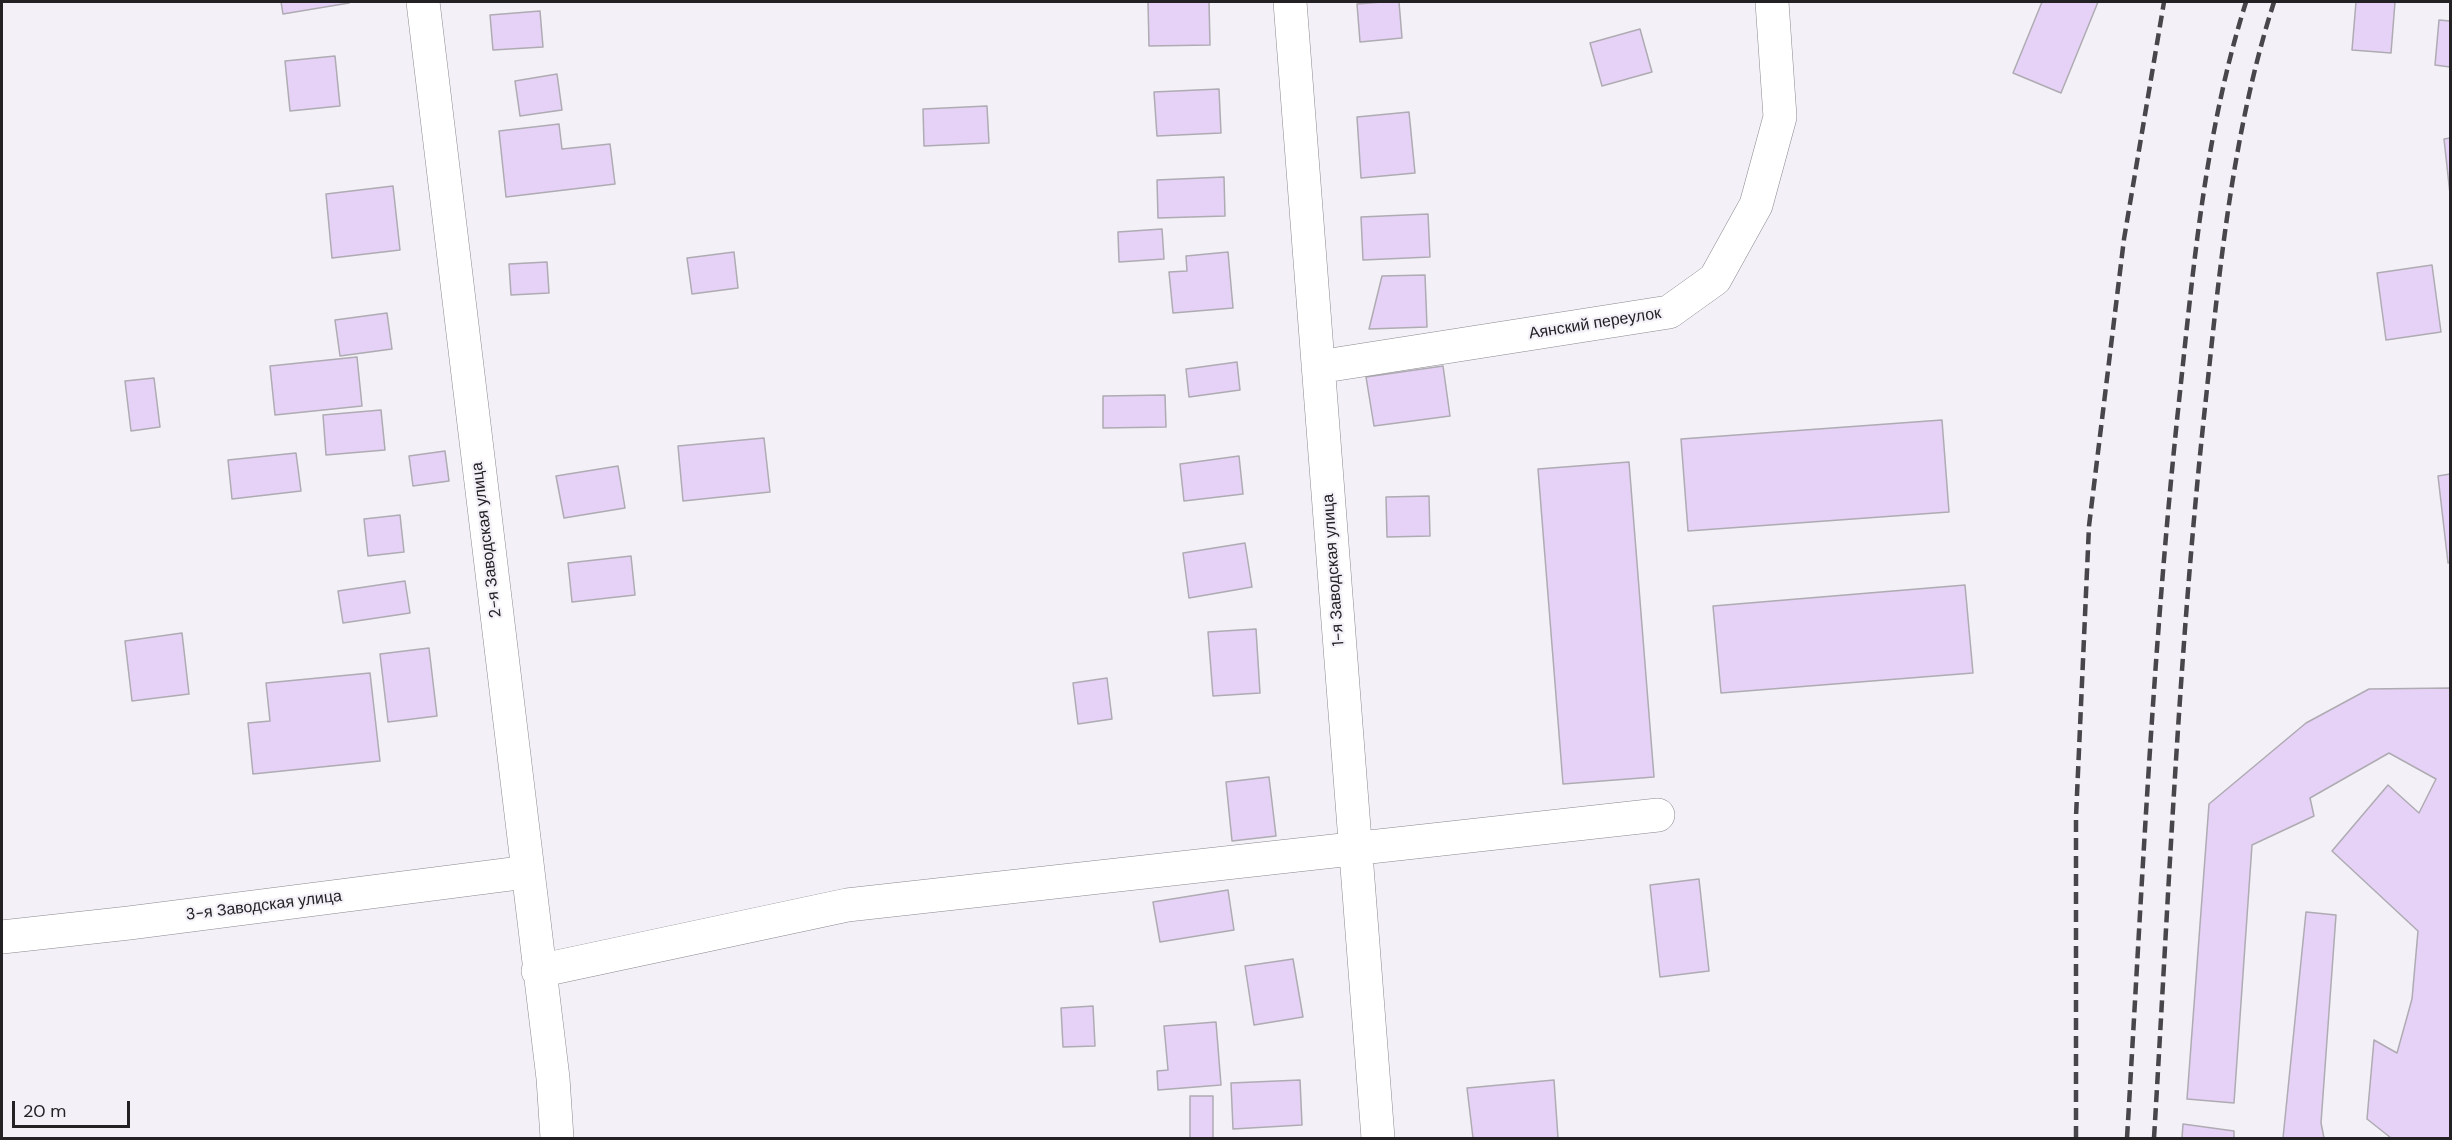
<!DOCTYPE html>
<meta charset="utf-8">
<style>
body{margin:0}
#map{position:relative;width:2452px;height:1140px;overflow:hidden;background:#f3f0f7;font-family:"DM Sans",sans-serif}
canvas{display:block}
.frame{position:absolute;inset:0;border:3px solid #232124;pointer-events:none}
.scale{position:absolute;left:12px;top:1101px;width:118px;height:27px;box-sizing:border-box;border:3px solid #232124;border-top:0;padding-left:8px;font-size:18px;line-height:21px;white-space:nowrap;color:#232124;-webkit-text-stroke:4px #f3f0f7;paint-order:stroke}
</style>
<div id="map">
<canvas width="2452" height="1140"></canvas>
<div class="frame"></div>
<div class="scale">20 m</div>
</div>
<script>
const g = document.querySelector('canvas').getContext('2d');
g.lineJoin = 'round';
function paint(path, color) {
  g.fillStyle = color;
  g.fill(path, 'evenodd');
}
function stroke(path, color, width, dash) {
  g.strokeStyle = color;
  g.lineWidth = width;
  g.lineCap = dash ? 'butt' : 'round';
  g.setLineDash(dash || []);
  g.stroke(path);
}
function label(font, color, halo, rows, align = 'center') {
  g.font = font + ' "DM Sans",sans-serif';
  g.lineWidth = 4.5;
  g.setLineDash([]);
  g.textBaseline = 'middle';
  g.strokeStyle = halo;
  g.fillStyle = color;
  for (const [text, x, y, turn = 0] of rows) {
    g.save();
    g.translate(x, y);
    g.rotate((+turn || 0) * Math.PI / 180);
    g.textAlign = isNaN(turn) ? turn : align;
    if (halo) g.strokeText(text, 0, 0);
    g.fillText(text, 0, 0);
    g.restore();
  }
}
const building = new Path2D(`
 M281,2H348L349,3L283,14Z
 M1148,2H1209L1210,45L1149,46Z
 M1382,2H1399L1402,38L1360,42L1357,4Z
 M2042,2H2098L2061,93L2013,73Z
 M2356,2H2395L2391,53L2352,50Z
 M540,11L543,47L493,50L490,15Z
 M2439,20L2450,21V67L2435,65Z
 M1640,29L1652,72L1602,86L1590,43Z
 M335,56L340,106L290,111L285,61Z
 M557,74L562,110L520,116L515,81Z
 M1219,89L1221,133L1157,136L1154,92Z
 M987,106L989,143L924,146L923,109Z
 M1409,112L1415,173L1361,178L1357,117Z
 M559,124L562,149L610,144L615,184L506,197L499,131Z
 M2450,138V194L2444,139Z
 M1224,177L1225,216L1158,218L1157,180Z
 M393,186L400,250L332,258L326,194Z
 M1428,214L1430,257L1363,260L1361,217Z
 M1162,229L1164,259L1119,262L1118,232Z
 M734,252L738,288L692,294L687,258Z
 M1228,252L1233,308L1173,313L1169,272L1187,271L1186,256Z
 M547,262L549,293L511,295L509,264Z
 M2432,265L2441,332L2386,340L2377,273Z
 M1425,275L1427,327L1369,329L1382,276Z
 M387,313L392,349L340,356L335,320Z
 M357,357L362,406L275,415L270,366Z
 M1237,362L1240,390L1189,397L1186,369Z
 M1443,366L1450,416L1374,426L1366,377Z
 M154,378L160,427L131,431L125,381Z
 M1165,395L1166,427L1103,428V396Z
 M381,410L385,450L326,455L323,415Z
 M1942,420L1949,512L1688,531L1681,439Z
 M764,438L770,492L683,501L678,446Z
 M445,451L449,481L413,486L409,456Z
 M296,453L301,491L232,499L228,460Z
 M1239,456L1243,494L1184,501L1180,464Z
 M1629,462L1654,777L1563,784L1538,469Z
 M618,466L625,508L564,518L556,476Z
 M2450,474V562L2448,563L2438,476Z
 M1429,496L1430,536L1387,537L1386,497Z
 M400,515L404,552L368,556L364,519Z
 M1245,543L1252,587L1189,598L1183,553Z
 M631,556L635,595L572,602L568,563Z
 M405,581L410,613L343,623L338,591Z
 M1965,585L1973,673L1721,693L1713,606Z
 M1256,629L1260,693L1213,696L1208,632Z
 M182,633L189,694L132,701L125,641Z
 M429,648L437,716L388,722L380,654Z
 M370,673L380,761L253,774L248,723L270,721L266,683Z
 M1107,678L1112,719L1078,724L1073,683Z
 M2450,688V1138H2391L2367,1119L2374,1040L2397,1053L2412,999L2418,931L2332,851L2388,785L2419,813L2436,779L2389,753L2310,798L2314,816L2252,845L2234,1103L2187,1099L2209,804L2306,723L2369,689Z
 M1269,777L1276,836L1232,841L1226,782Z
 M1699,879L1709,971L1660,977L1650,885Z
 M1228,890L1234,930L1160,942L1153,902Z
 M2306,912L2336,915L2321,1123L2324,1138H2283Z
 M1293,959L1303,1017L1254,1025L1245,966Z
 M1093,1006L1095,1046L1063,1047L1061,1008Z
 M1216,1022L1221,1085L1158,1090L1157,1071L1168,1070L1164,1026Z
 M1300,1080L1302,1125L1233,1129L1231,1083Z
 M1554,1080L1558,1138H1473L1467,1088Z
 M1190,1096H1213V1138H1190Z
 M2183,1124L2234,1131V1138H2182Z`);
paint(building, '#e5d2f6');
stroke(building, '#afabb2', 1.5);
const minor = new Path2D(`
 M423,2L553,1078L557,1138
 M1290,2L1378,1138
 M1318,367L1669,312L1715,279L1756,205L1780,117L1772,2
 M2,937L129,923L527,872
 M538,971L847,905L1658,815`);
stroke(minor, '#8b888e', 34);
stroke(minor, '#fff', 33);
stroke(new Path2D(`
 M2076,1138V817L2089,526L2124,239L2164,2
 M2127,1138C2142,890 2153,640 2180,392C2194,261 2206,128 2246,2
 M2154,1138C2169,892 2179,644 2206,398C2220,265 2233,130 2274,2`), '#48464a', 4.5, [12, 6]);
label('16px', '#232124', '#f3f0f7', [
 ["Аянский переулок",1595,324,-9],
 ["2-я Заводская улица",487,540,-97],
 ["1-я Заводская улица",1334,570,-94],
 ["3-я Заводская улица",264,906,-7]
]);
</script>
